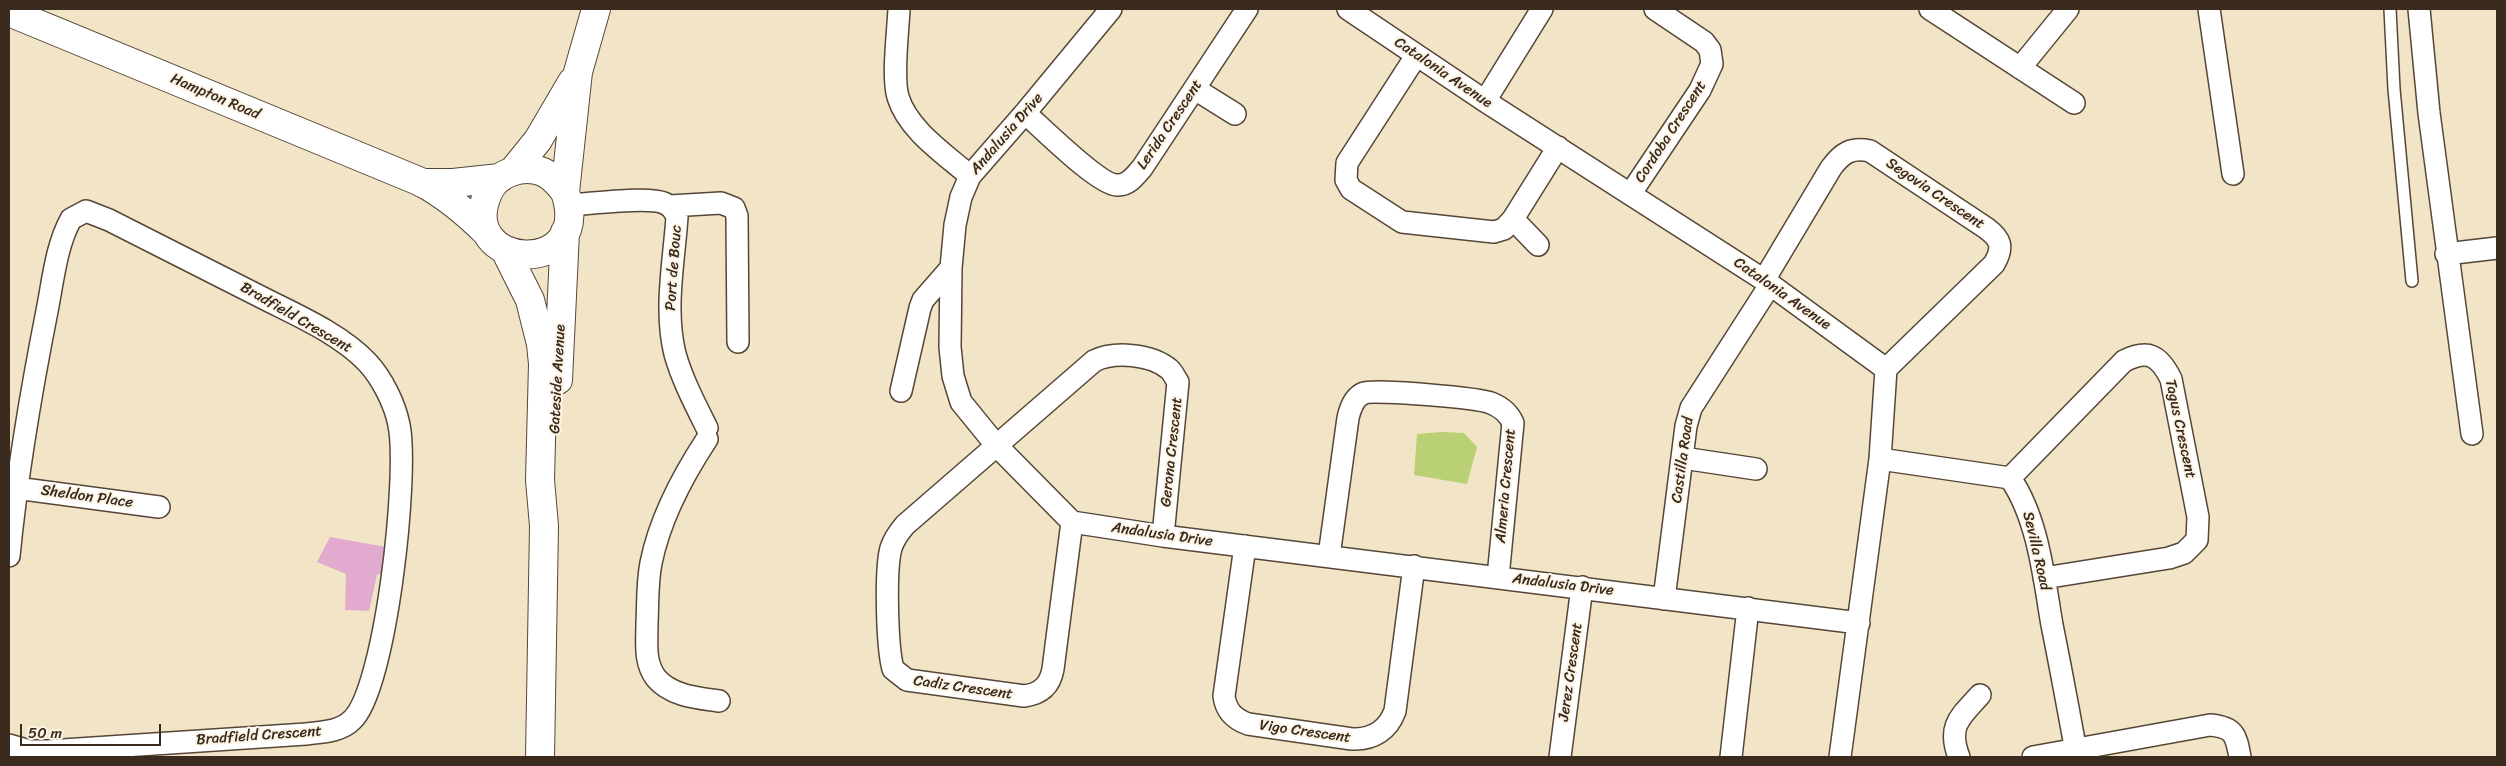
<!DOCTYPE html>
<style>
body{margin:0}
#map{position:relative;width:2506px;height:766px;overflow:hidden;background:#f2e4c6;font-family:Sriracha,sans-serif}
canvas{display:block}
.frame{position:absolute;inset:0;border:10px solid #3b2a1e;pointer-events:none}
.scale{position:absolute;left:20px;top:724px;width:141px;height:22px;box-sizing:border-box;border:2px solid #3b2a1e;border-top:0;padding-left:6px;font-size:15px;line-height:18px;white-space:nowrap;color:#3b2a1e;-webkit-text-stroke:4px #fcf5e5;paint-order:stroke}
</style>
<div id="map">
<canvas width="2506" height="766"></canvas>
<div class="frame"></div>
<div class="scale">50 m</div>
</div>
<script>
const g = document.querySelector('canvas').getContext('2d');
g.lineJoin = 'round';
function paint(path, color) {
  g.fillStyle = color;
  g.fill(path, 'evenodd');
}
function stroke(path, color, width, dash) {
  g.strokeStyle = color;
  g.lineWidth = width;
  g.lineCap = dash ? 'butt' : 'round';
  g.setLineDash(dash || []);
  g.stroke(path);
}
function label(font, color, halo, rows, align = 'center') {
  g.font = font + ' Sriracha,sans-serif';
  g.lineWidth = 4;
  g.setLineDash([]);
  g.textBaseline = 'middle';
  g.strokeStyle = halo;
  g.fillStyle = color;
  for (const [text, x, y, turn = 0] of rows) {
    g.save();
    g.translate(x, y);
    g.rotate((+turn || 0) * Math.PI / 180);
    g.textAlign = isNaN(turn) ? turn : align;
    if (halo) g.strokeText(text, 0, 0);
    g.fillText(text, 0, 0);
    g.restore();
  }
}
paint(new Path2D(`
 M1442,432L1464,433L1477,447L1467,484L1414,475L1417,434Z`), '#bad074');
paint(new Path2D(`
 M330,537L386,547L388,571L377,575L369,611L345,610L346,574L317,562Z`), '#e3aacf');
const service = new Path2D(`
 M2390,9L2394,89L2412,281`);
const minor = new Path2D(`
 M899,9C898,32 892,77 898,97C908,130 945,154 970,176
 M1111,9L1025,113L970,176L961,197L955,225L951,268L950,347L953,376L961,402L996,445L1072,522L1163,536L1859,623
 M1348,9L1485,101L1764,280L1886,369
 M1930,9L2074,103
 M2209,9L2233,174
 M2419,9L2429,113L2472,434
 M1416,56L1347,163L1346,180L1351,189L1402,222L1494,232L1504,229L1513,219L1558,147
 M2020,68L2068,9
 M1195,89L1235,114
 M1485,101L1542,9
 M1025,113C1042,128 1099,185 1117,185C1128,186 1135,176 1142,168L1247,9
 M1631,193L1700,90L1712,64L1710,50L1704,42L1655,9
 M569,205C590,204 648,196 664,203C671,206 674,210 677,217C674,261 664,310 675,354C682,379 695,404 707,428
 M670,206L721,203L734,208L737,216L738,342
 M1513,219L1538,245
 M2446,254L2497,248
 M1764,280L1831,168C1842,153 1851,147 1870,151L1986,228C2001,239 2004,247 1994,264L1886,369
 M901,391L920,308L923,300L951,268
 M707,439C682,477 660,518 651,563C647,583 648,603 647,623C647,643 644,662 656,678C671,696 698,698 719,701
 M1683,458L1756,469
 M1880,459L2010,478C2038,518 2044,578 2052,625C2061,669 2069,713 2077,757
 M2010,478L2124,361C2148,349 2159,355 2171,379L2198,517L2197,540L2184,553L2169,558L2044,578
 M16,488L159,507
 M1072,522L1053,669C1050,686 1040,694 1024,696L907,680L893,669C887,647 885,570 891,548C894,539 899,532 905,525L1094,361C1114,351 1151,354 1169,369C1173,372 1175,378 1178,382L1163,536
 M1245,546L1224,696C1226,711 1234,719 1248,724L1352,739C1373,740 1388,730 1395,711L1414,566
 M9,556C17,474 31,392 47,311C53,281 56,246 71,219L86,211L109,220C159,245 210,271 261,297C296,315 339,333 367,362C382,378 395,404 399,425C409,473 386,689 352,720C340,732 321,732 306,734L48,751H30L9,745
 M1329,556L1348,418C1350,409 1354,397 1364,393C1375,389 1479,398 1491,403C1501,407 1509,414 1513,423L1498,577
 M1664,599L1686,426L1691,408L1770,285
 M1560,757L1582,587
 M1731,757L1748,608
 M1840,757L1880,459L1886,369
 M1959,757C1947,726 1960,717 1980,695
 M2033,757L2210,725C2235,727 2236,736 2240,757`);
const tertiary = new Path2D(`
 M9,12L421,182C447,196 466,212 487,233
 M513,171L538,140L572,82
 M422,183H453L500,178
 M565,192C559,184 552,176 543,172C523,164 496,173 488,193C454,270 595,280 565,192L578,72L596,9
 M506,252L530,300L541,344L543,364L540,480L544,526L540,757
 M558,380L565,232`);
stroke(service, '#564637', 14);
stroke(minor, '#564637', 24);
stroke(tertiary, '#564637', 30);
stroke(service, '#fff', 11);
stroke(minor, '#fff', 21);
stroke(tertiary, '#fff', 28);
label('15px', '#3b2a1e', '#fcf5e5', [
 ["Catalonia Avenue",1443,73,34],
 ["Hampton Road",215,97,23],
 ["Lerida Crescent",1170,125,-56],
 ["Cordoba Crescent",1671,132,-57],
 ["Andalusia Drive",1007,134,-49],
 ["Segovia Crescent",1935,194,34],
 ["Port de Bouc",674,268,-86],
 ["Catalonia Avenue",1782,294,35],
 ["Bradfield Crescent",296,318,30],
 ["Gateside Avenue",558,379,-87],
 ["Tagus Crescent",2180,429,78],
 ["Gerona Crescent",1172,452,-84],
 ["Castilla Road",1683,460,-82],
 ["Almeria Crescent",1506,486,-85],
 ["Sheldon Place",87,497,8],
 ["Andalusia Drive",1162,535,8],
 ["Sevilla Road",2036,551,77],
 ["Andalusia Drive",1563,585,7],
 ["Jerez Crescent",1571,672,-82],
 ["Cadiz Crescent",963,688,8],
 ["Vigo Crescent",1305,732,8],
 ["Bradfield Crescent",259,736,-4]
]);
</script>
